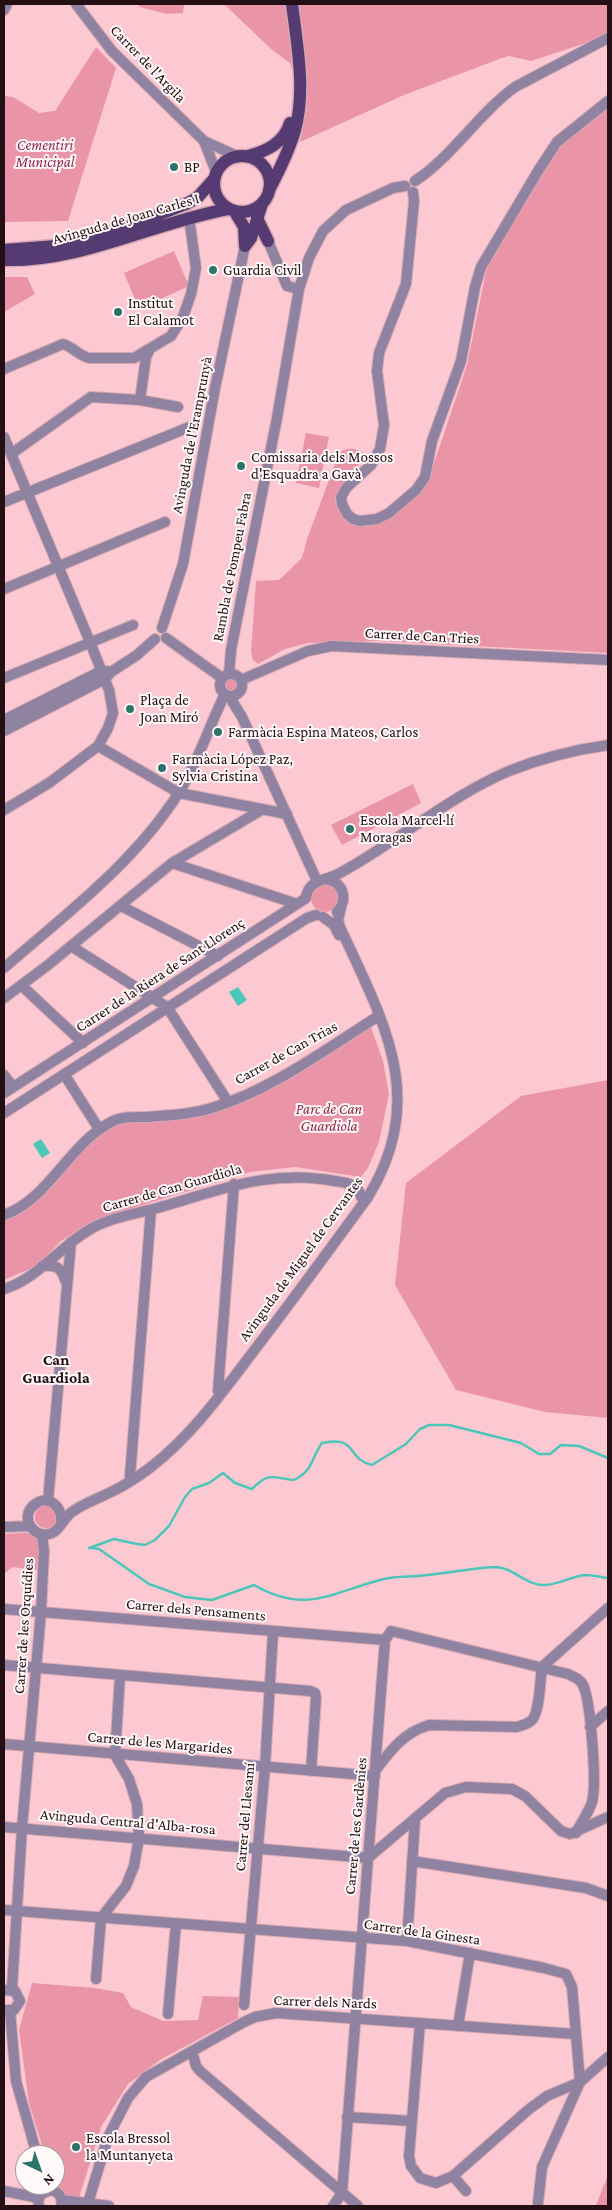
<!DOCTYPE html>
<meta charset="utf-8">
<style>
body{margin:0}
#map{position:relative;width:612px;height:2210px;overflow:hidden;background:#fcc9d3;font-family:"Crimson Pro",serif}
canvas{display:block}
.frame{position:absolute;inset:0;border:5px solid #240f14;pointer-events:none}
.north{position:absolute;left:15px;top:2145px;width:50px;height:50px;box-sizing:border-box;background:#fef8f9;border:1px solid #a79b9d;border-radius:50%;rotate:138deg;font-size:14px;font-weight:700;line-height:20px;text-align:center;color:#240f14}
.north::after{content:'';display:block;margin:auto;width:18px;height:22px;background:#2c736b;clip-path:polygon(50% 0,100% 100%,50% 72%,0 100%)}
</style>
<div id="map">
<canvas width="612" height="2210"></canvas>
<div class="frame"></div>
<div class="north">N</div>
</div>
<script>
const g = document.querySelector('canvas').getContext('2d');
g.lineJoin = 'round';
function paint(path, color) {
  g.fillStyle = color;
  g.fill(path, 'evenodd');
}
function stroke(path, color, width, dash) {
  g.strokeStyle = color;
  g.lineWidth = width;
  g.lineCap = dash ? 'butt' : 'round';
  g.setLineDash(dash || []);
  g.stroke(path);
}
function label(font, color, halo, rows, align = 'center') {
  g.font = font + ' "Crimson Pro",serif';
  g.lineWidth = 4;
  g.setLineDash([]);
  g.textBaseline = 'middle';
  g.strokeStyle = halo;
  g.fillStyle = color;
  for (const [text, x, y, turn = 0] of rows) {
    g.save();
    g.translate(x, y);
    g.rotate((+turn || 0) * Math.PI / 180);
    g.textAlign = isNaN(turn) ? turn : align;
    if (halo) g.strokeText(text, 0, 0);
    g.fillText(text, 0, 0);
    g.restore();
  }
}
paint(new Path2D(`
 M138,4H184L183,13L167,14L140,7Z
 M224,4H608V31L589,42L531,61L509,56L502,58L404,95L300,142L307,108L290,63L271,49Z
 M96,47L116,68L68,221L4,222V96L13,97L39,113L55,111Z
 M608,106V653L378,641L308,643L285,649L258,664L253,660L251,652L256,581L279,580L302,558L307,539L339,453C346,446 359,448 366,455L336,494L335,502L342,515L349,523L363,526L373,525L392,517L421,492L433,466L467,365L487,266L518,211L561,143Z
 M174,251L189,286L139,309L124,273Z
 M4,277H27L35,294L4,312Z
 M306,433L329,437L319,488L296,483Z
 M223 685a8 8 0 1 1 16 0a8 8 0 1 1-16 0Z
 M413,784L421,803L342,845L331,825Z
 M311 898a14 14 0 1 1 28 0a14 14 0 1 1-28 0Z
 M371,1027L383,1061L389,1094L379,1142L368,1168L361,1177L295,1167L250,1172L97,1219L61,1241L37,1266L4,1280V1220L98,1133L117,1122L218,1110L273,1088Z
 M608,1080V1418L545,1412L456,1390L395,1285L406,1183L521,1096Z
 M35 1517a11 11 0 1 1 22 0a11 11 0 1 1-22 0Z
 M22,1533H30L39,1540L38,1570L12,1567L4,1574V1534Z
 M32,1983L95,1988L123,1993L131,2007L163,2021L198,2020L203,1996L239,1997L238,2018L160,2060L128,2084L101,2127L79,2198L66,2196L55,2184V2155H45L29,2103L19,2030Z
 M608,2175V2206H597L596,2205Z`), '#ea94a8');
paint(new Path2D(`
 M238,987L247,1000L238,1006L229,992Z
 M41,1139L50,1153L42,1158L33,1144Z`), '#4cc6b8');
stroke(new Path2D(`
 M89,1548L114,1539L137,1544L145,1545L155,1540L169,1526L185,1497L192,1489L209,1483L223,1473L235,1483L252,1489C270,1471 272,1478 294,1480C314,1470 311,1458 322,1443C358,1435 346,1459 372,1465L406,1444L420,1429L429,1425H449L521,1443L539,1454H550L561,1445L579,1446L608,1458
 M91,1548L99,1549L149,1584L185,1597L212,1600L254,1585C310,1617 335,1589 389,1578C402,1576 414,1577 427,1575C450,1573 472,1568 495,1567C513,1567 526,1586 545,1585C558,1585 572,1576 585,1575C593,1575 601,1577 608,1578`), '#4cc6b8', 2.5);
const minor = new Path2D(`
 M76,4L112,51L204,141L237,156
 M4,10L7,4
 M204,141L216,172
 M415,181C454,155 478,114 515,87L608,38
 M413,192L414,202L406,284L379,353L377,371L384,425L380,449L371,465L347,487L341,497L342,504L347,514L353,519L360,521L377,519L389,513L416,490L425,477L432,441L461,361L475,287L481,267L538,171L557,142L608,101
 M268,241L287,286L299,289
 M4,369L63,344C73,347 78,355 89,358H134L171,336L183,317L191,294L196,268L189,217
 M140,400L146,357L149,351
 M4,437L90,642L109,690L113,713L108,728L98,746L49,783L4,810
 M11,454L91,397L140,400L178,407
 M4,502L192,426
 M4,589L165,522
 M162,628L183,564L215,388L245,246
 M166,638L222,678
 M229,674L231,650L277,418L299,289L309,258L323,231L346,210L393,188L405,186
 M220 685a11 11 0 1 1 22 0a11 11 0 1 1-22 0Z
 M4,678L133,625
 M241,680L308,651L332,646L608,660
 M229,696L242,717L317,881
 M4,720L101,671H107
 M4,731L105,679L111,672L137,655L155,639
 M98,746L179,793L287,814
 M172,863L297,904
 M325,879C343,881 349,899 337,912
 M121,906L218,956
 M323,917L334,925L339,935
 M71,946L167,1007L228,1102
 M4,968C66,914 133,864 178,794C198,763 209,726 225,694
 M22,986L83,1043
 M4,998L48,965L172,863L263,809
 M64,1074L99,1129
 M4,1075L13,1087
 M4,1093L297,904L306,898C308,879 326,881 340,873C397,842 448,797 509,771C541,758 574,750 608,745
 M4,1113L307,918L316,915
 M4,1215C48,1200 69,1144 111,1122C122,1116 136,1117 148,1117C170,1115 194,1114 215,1107C274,1088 326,1049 377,1017
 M42,1266C55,1265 61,1266 65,1280
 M4,1289C40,1278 63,1242 98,1225C119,1215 142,1213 164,1206C223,1189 271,1169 335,1181C347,1183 358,1183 361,1197
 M218,1391L234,1184
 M130,1476L151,1210
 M48,1501L71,1242
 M61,1524C64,1509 49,1492 34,1505C19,1517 34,1541 52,1533C61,1529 64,1517 72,1512C83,1504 97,1499 109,1493C124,1486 138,1477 151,1467C193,1434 221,1394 253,1352C292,1301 330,1249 368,1197C429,1097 383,1021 340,927L338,920L341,908
 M4,1527L30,1526
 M4,1609L385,1640
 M4,1665L310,1691L315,1693L316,1698L311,1771
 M542,1667L608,1608
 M590,1727L608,1711
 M4,1744L375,1776
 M375,1771C391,1750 403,1733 429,1725L517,1727C523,1725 528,1724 532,1720C540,1711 540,1680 542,1667
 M4,1827L368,1858
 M368,1858L445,1793L466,1787L512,1789L525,1796L561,1831L570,1834L608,1817
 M412,1861L586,1888L608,1896
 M4,1910L407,1941L544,1968L566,1974L572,1987L580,2082L542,2167L538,2203
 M407,1941L415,1820
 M96,1979L101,1918L126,1886L134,1866L139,1838L137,1804L129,1779L115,1755L120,1676
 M12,1989L22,1828L41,1612L44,1551L42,1535
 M4,1990L15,1991L20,2001L14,2010H5
 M244,2005L265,1767L273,1632
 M10,2011L16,2081L37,2155
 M168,2014L176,1924
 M420,2023L409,2156L411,2166L420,2178L436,2183L453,2176L528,2110L547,2096L580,2082L608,2057
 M458,2026L470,1953
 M192,2051L196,2066L200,2071L358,2206
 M347,2117L412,2121
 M453,2176L466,2191
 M4,2191L39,2198
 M342,2193L385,1640L391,1631L568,1674C574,1677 580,1679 583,1685C591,1702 597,1785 592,1802C589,1812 581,1823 576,1833
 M62,2200L109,2206
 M88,2203L108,2137L128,2098L146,2077L244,2022L255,2017L276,2013L575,2034
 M39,2206L38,2201L41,2194L51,2190C59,2192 63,2197 61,2206
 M333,2206L342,2193`);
const major = new Path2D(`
 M214 184a28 28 0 1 1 56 0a28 28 0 1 1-56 0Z
 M248,156C267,151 284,143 290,123
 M269,190C279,171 289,151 295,130C306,91 297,44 292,4
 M235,212L244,227L245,246
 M257,218L268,241
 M245,246L251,238L262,204
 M4,250L56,246L130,226L186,204L197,198L214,179
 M4,260C82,262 152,223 228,209`);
stroke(minor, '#d5a8b1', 12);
stroke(major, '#d5a8b1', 15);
stroke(minor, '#9083a2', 10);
stroke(major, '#563b72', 12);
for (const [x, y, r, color] of [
 [174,167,5,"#2c736b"],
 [213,270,5,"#2c736b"],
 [118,312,5,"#2c736b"],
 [241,466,5,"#2c736b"],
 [130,709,5,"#2c736b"],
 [218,732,5,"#2c736b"],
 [162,768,5,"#2c736b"],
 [350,829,5,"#2c736b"],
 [76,2147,5,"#2c736b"]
]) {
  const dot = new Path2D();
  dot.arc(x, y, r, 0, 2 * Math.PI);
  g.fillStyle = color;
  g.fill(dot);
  stroke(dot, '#fef8f9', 2);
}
label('15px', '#240f14', '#fef8f9', [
 ["Carrer de l'Argila",148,64,46],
 ["Avinguda de Joan Carles I",126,219,-16],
 ["Avinguda de l'Eramprunyà",192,435,-79],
 ["Rambla de Pompeu Fabra",232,567,-79],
 ["Carrer de Can Tries",422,636,3],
 ["Carrer de la Riera de Sant Llorenç",160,975,-33],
 ["Carrer de Can Trias",286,1053,-29],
 ["Carrer de Can Guardiola",172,1188,-16],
 ["Avinguda de Miguel de Cervantes",301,1259,-54],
 ["Carrer dels Pensaments",196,1610,5],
 ["Carrer de les Orquídies",24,1626,-86],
 ["Carrer de les Margarides",160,1743,5],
 ["Carrer del Llesamí",245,1817,-85],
 ["Avinguda Central d'Alba-rosa",128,1822,5],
 ["Carrer de les Gardènies",356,1826,-85],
 ["Carrer de la Ginesta",422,1932,8],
 ["Carrer dels Nards",325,2002,2]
]);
label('italic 15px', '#902a4b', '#fef8f9', [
 ["Cementiri",45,145],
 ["Municipal",45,162],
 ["Parc de Can",329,1109],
 ["Guardiola",329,1126]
]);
label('15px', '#240f14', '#fef8f9', [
 ["BP",184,167],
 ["Guardia Civil",223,270],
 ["Institut",128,303],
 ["El Calamot",128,320],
 ["Comissaria dels Mossos",251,457],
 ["d'Esquadra a Gavà",251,474],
 ["Plaça de",140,700],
 ["Joan Miró",140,717],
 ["Farmàcia Espina Mateos, Carlos",228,732],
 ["Farmàcia López Paz,",172,759],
 ["Sylvia Cristina",172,776],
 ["Escola Marcel·lí",360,820],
 ["Moragas",360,837],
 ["Escola Bressol",86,2138],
 ["la Muntanyeta",86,2155]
], 'left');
label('bold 16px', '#240f14', '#fef8f9', [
 ["Can",56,1360],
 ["Guardiola",56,1378]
]);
</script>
